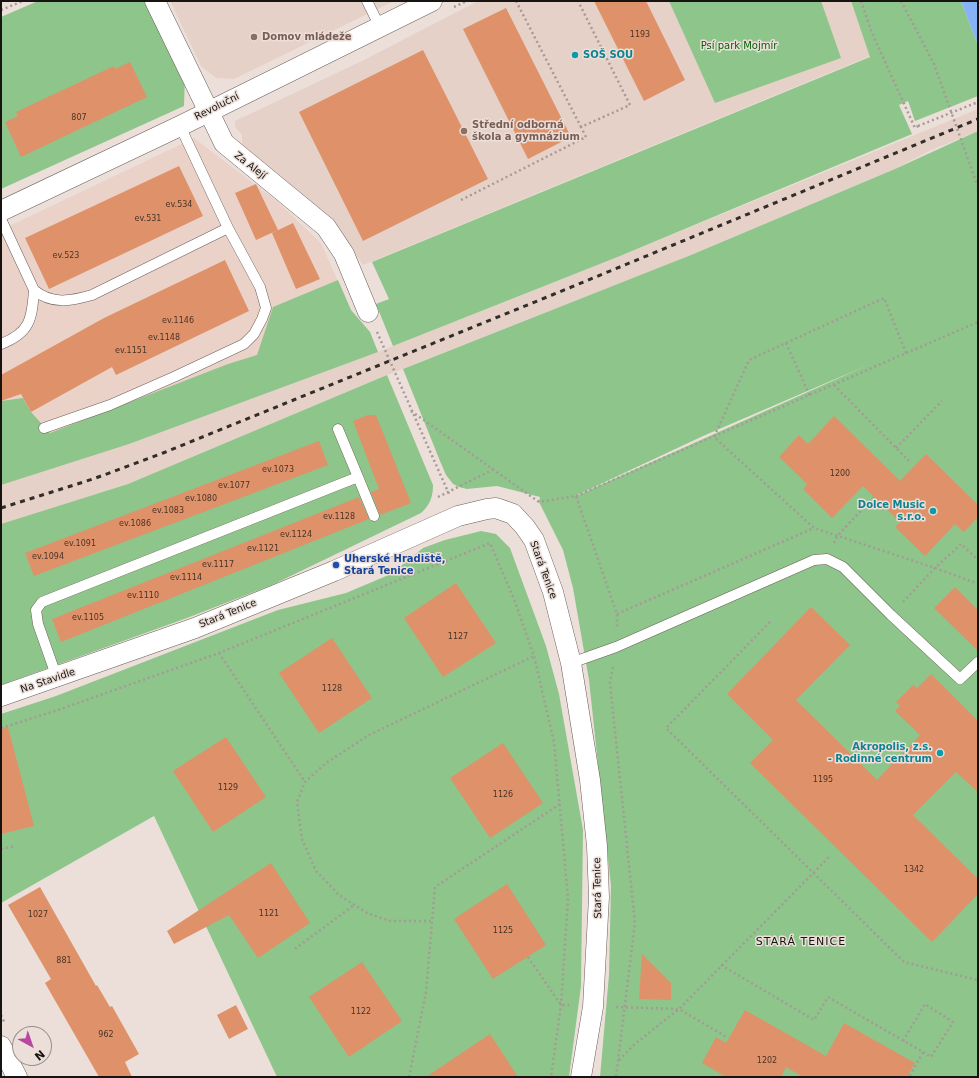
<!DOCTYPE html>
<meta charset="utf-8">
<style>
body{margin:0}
#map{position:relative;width:979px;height:1078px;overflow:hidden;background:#ecdfd9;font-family:"DejaVu Sans",sans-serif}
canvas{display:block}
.frame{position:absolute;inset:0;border:2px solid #171311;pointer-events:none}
.north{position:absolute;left:12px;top:1026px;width:40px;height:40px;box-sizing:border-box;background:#ecdfd9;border:1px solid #978d89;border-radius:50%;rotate:140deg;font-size:11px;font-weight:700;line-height:16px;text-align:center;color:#171311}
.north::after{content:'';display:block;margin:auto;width:14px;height:18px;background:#b847a3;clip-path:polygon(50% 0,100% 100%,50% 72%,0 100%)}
</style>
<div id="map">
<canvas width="979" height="1078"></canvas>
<div class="frame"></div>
<div class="north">N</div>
</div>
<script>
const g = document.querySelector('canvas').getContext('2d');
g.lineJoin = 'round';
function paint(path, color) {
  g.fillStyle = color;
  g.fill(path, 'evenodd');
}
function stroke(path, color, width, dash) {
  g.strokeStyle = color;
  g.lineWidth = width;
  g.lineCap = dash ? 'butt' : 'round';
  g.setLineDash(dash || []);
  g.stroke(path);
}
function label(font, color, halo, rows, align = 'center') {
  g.font = font + ' "DejaVu Sans",sans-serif';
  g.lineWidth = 3;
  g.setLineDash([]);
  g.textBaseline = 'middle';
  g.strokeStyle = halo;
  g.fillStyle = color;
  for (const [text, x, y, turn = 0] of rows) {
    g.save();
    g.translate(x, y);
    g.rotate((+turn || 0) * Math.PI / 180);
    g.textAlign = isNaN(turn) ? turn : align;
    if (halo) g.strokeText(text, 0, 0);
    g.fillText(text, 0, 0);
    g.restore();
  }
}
paint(new Path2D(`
 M170,1H394L234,79L216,78L201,66Z
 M478,1H851L870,56L363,265L334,221L242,144V135L235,127V121L362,61Z
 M978,109V131L929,151L895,169L669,264L387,375L128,484L1,524V485L129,444L378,352L620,256Z`), '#e5d1c7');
paint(new Path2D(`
 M194,138L278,202L321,243L351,310L370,332L378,352L129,444L1,485V230Z`), '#ead2c8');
paint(new Path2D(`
 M38,1H148L185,75L184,106L1,189V17Z
 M669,1H821L841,58L715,103Z
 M851,1H961L978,45V96L915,121L908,101L899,105L912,134L620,256L393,346L376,304L389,299L372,262L870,57Z
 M978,131V1077H600L609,975L611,886L589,680L573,588L563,550L539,502L540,497L497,486L467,489L459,487L453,484L446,475L440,461L403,369L691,255L895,169ZM868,365L576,496H565H575L703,436Z
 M338,280L351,310L370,332L378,352L129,444L1,485V401L23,398L31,412L50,433L228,364L257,355L273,307Z
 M387,375L433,485C433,497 430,505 421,513L272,585L187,618L1,685V524L128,484Z
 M481,531L496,534L510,548L546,646L559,694L583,830L581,986L569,1077H277L154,816L1,903V714L56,696L278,610L346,593L391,574L423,548L445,540Z`), '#8ec58b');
paint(new Path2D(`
 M961,1H978V45Z`), '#87b2f6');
paint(new Path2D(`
 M594,1H646L685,80L644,101Z
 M506,8L571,137L528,159L463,29Z
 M423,50L488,179L363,241L299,112Z
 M130,62L147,97L21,157L5,122L18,116L16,112L114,66L115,69Z
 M179,166L203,216L49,289L25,238Z
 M256,184L278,230L256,240L235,193Z
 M293,223L320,279L296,289L272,233Z
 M225,260L249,311L116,375L112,367L31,412L21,394L1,401V375L104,318Z
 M368,415H376L411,503L380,515L371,492L379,489L353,421Z
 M834,416L900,481L926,454L978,505V517L964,532L955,524L925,556L895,527L900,522L863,486L832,518L803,489L807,484L779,457L799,435L808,444Z
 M319,441L328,465L34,576L25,553Z
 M359,497L369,519L61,642L52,619Z
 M456,583L496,643L443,677L404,618Z
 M955,587L978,610V651L934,608Z
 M811,607L850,645L796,700L877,780L920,735L895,711L900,706L896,702L913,685L917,688L931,674L978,721V792L956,772L913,815L978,879V894L932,942L750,763L773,740L727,694Z
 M332,638L372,698L319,733L279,673Z
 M8,727L34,826L1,834V728Z
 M226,737L266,797L213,832L173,771Z
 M503,743L543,803L490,838L450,778Z
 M271,863L310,923L258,958L229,915L174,944L167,931Z
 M507,884L546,945L493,979L454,919Z
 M40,887L96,986L97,985L110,1007L112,1006L139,1054L125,1062L132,1077H99L45,983L51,979L8,905Z
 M642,954L671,983V1000L639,999Z
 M362,962L402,1021L349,1057L309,997Z
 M236,1005L248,1029L229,1039L217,1015Z
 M745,1010L826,1056L844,1023L915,1063L907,1077H803L786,1067L781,1077H726L702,1063L716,1037L726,1043Z
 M490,1034L518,1077H426Z`), '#df9269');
const lane = new Path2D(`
 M367,1L380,27
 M1,219L34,290
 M1,344C30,333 32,319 34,290C52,305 71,301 92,295L228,228
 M44,428L110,405L176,376L244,344L254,334L262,319L266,308L260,287L228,228L180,126
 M358,477L374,516
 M571,663L616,647L814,560L827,559L843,567L891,615L960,679L978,662
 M57,678L38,624L36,610L42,602L358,477L338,429`);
const street = new Path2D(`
 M155,1L224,143L326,227L344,254L368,312
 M1,211L180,126L432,1
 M1,696L195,628L334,571L458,516L487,509L496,508L513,514L525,527L534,540L553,592L571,663L590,780L597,846L599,897L593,1007L581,1077
 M1,1046L17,1077`);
stroke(lane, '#695e59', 11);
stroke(street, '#695e59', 21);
stroke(new Path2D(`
 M516,1L581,127
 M861,1L872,33L915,128L918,126
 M901,1L934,64L978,187
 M454,7L467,1
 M1,10L23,1
 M461,200L586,137L581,127L630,105L578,1
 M377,332L449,494
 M786,343L810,396
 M906,353L884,298L749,360L714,437L814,528L935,568L976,583
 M834,385L909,461
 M411,411L539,502L576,496L617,614V627
 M896,448L942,401
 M576,496L978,322
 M438,497L494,469
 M834,543L837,536L874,497
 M432,552L438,564
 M903,602L935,568L961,544L976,558L978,556
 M617,614L814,528
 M770,622L666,728L904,962L978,980
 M219,653L305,782
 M613,667L610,683L635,923L616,1077
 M1,728L61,709L219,653L490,543L514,599L534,656L554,742L568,898L561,1005L551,1077
 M1,849L15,846
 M431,921H390L367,913L339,895L316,871L302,839L297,802L305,782L326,763L369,735L534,656
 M295,949L354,905
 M528,957L561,1005H569
 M721,965L814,1020L828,997L923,1052L909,1077
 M616,1007L679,1009L728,1038
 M1,1015L5,1024
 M903,1041L925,1004L953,1022L931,1057L923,1052
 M619,1060L635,1044L679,1009L829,857
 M409,1077L426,992L435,887L560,804`), '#a49a96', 2.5, [2, 3]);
stroke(lane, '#fff', 10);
stroke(street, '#fff', 20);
stroke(new Path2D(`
 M1,508L93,479L163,453L552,295L978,119`), '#322d2a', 3, [5, 5]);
stroke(new Path2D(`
 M918,126L978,102`), '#a49a96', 2.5, [2, 3]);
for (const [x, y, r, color] of [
 [254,37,4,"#8d6e63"],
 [575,55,4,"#0f9aa8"],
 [464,131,4,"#8d6e63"],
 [933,511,4,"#0f9aa8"],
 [336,565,4,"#1a4fb4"],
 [940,753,4,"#0f9aa8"]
]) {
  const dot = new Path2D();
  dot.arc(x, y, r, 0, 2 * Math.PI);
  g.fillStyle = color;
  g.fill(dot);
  stroke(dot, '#ecdfd9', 1.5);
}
label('8px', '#493327', null, [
 ["1193",640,35],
 ["807",79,118],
 ["ev.534",179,205],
 ["ev.531",148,219],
 ["ev.523",66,256],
 ["ev.1146",178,321],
 ["ev.1148",164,338],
 ["ev.1151",131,351],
 ["ev.1073",278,470],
 ["1200",840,474],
 ["ev.1077",234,486],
 ["ev.1080",201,499],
 ["ev.1083",168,511],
 ["ev.1128",339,517],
 ["ev.1086",135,524],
 ["ev.1124",296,535],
 ["ev.1091",80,544],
 ["ev.1121",263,549],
 ["ev.1094",48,557],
 ["ev.1117",218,565],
 ["ev.1114",186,578],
 ["ev.1110",143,596],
 ["ev.1105",88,618],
 ["1127",458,637],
 ["1128",332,689],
 ["1195",823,780],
 ["1129",228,788],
 ["1126",503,795],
 ["1342",914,870],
 ["1121",269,914],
 ["1027",38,915],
 ["1125",503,931],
 ["881",64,961],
 ["1122",361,1012],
 ["962",106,1035],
 ["1202",767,1061]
]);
label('bold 10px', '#785e54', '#ecdfd9', [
 ["Domov mládeže",262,37],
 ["Střední odborná",472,125],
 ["škola a gymnázium",472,137]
], 'left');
label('10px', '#025e06', '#ecdfd9', [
 ["Psí park Mojmír",739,46]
]);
label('bold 10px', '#0d838f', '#ecdfd9', [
 ["SOŠ SOU",583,55,"left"],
 ["Dolce Music",925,505],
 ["s.r.o.",925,517],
 ["Akropolis, z.s.",932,747],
 ["- Rodinné centrum",932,759]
], 'right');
label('10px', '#171311', '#ecdfd9', [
 ["Revoluční",217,107,-27],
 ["Za Alejí",250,166,38],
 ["Stará Tenice",543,570,70],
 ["Stará Tenice",228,614,-22],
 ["Na Stavidle",48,681,-19],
 ["Stará Tenice",598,888,-91]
]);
label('bold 10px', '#164399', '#ecdfd9', [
 ["Uherské Hradiště,",344,559],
 ["Stará Tenice",344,571]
], 'left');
g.letterSpacing = '1px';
label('11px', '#171311', '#ecdfd9', [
 ["STARÁ TENICE",801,942]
]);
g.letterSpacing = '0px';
</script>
